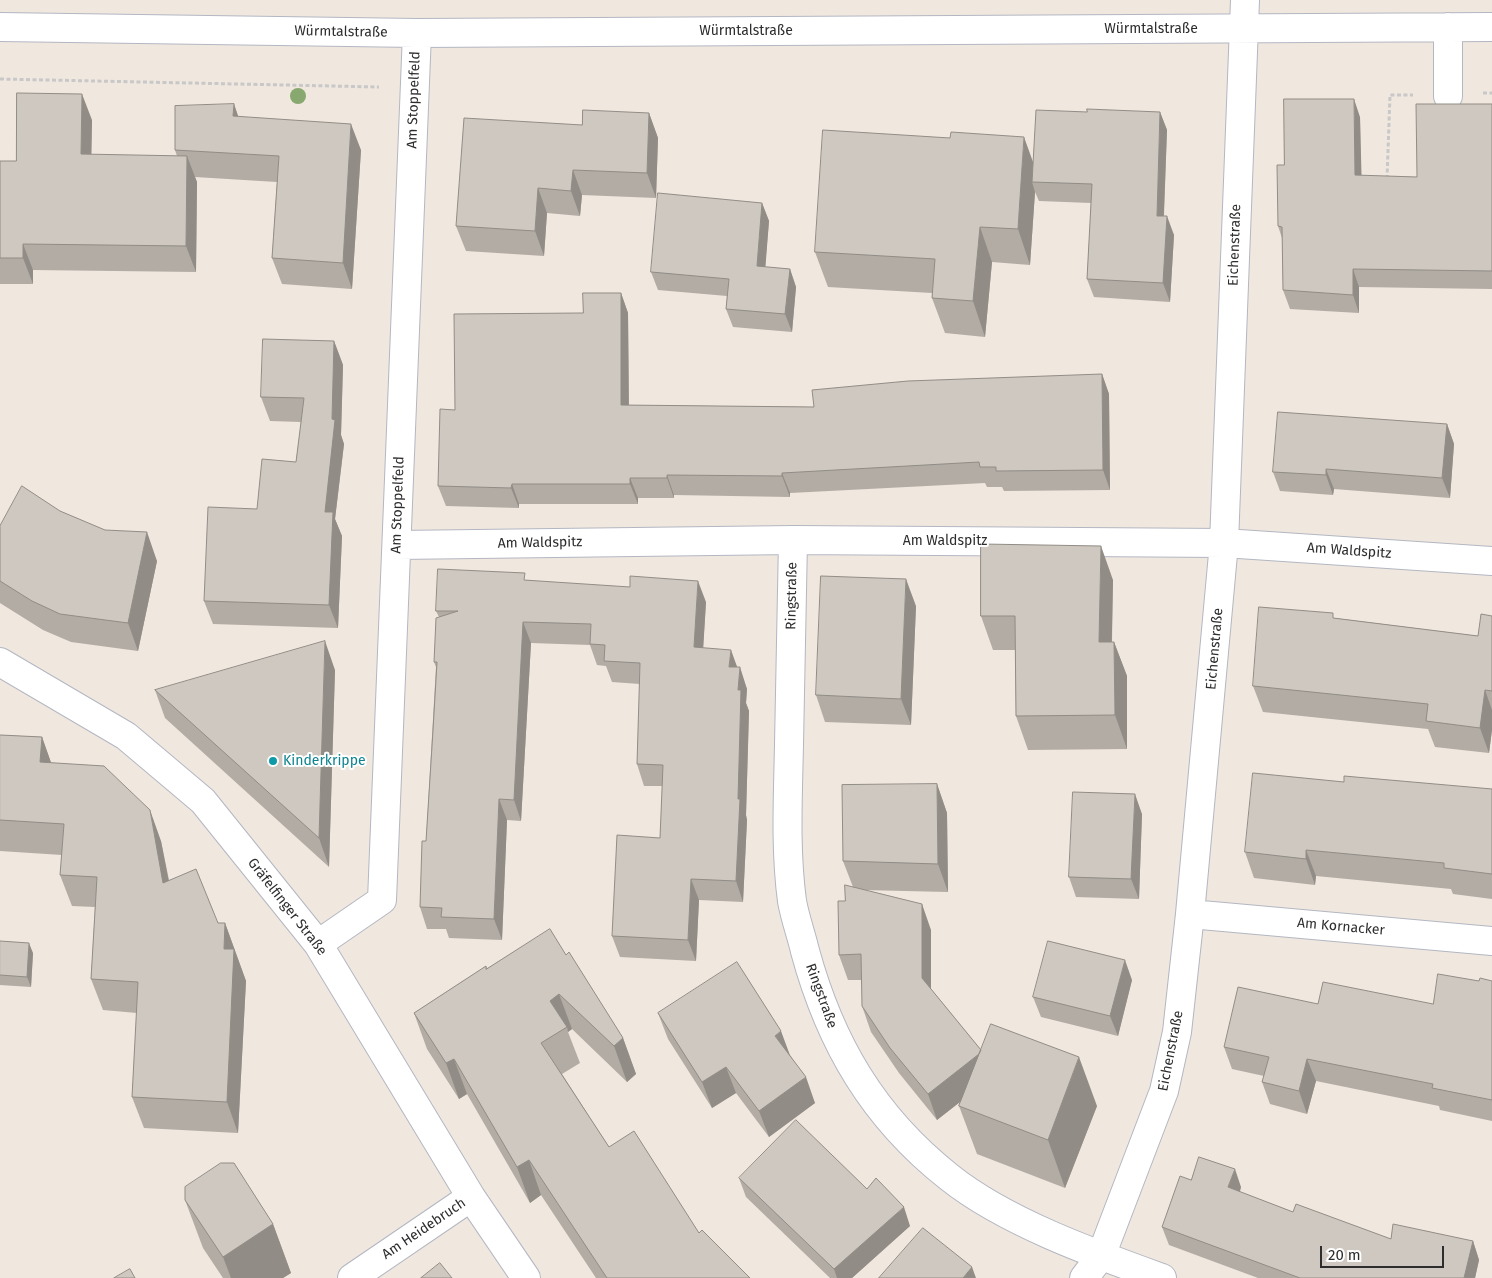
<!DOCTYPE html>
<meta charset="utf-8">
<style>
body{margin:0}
#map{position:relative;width:1492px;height:1278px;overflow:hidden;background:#f0e7df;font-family:"Fira Sans",sans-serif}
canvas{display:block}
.scale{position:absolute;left:1320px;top:1246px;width:124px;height:22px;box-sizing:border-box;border:2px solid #2d2d2d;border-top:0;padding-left:6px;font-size:15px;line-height:18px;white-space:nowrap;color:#2d2d2d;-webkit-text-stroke:4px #fff;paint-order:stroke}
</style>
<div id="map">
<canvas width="1492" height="1278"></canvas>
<div class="scale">20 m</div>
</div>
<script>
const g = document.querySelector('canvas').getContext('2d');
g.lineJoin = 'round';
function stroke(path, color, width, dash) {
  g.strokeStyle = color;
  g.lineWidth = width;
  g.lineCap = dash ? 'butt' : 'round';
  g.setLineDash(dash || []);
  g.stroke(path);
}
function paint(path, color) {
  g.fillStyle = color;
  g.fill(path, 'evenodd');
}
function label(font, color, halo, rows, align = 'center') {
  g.font = font + ' "Fira Sans",sans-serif';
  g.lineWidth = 4;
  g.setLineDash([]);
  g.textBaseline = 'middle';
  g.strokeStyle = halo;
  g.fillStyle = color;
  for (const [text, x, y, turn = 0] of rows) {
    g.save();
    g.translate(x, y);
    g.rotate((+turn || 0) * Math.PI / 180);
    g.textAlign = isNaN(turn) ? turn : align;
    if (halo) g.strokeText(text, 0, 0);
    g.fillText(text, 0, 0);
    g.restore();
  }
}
const minor = new Path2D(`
 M0,27L417,33L1492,27
 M1448,96V27
 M793,540C792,608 790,676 789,744C788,797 785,849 792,901C795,918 801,934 805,951C830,1043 873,1117 949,1177C1005,1222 1095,1254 1162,1278
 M397,545L793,540L1224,543L1492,561
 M0,662L126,736L203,801L318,944L471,1197L526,1278
 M1190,914L1492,941
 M318,944L382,900L417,33
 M352,1278L471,1197
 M1084,1278L1101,1256L1164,1091L1177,1032L1190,914L1224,543L1245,0`);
stroke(minor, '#b3b7c2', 30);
stroke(new Path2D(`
 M0,79L379,87
 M1483,93H1492
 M1387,179L1390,95H1413`), '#c8c8c8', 3, [4, 2.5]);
stroke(minor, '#fff', 28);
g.fillStyle = '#87a86f';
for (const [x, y] of [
 [298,96]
]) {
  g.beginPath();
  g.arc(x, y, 8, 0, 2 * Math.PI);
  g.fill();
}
paint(new Path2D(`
 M234,104L238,117L361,150L352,289L282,284L272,258L277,182L195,177L197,182L196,272L33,270V284H0V161H16L92,120L91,155L177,156L175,150Z
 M1492,104V289L1359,287V313L1290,309L1283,290L1282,238L1278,226L1284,165L1360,117L1361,176L1417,177Z
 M1087,112H1160L1167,130L1164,216L1174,235L1170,302L1094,297L1087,279L1091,203L1039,201L1035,192L1030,265L992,262L985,337L945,333L932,298V293L828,287L815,252L1033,162Z
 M649,113L658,138L656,198L582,195L580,216L547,213L544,256L466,251L456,226L582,125Z
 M762,203L769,221L765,267L790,269L796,287L792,332L733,327L726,309L727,296L658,290L651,272Z
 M621,293L628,313L629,405L814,407L1102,374L1109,394L1110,490L1004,491L1002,487H987L985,483L790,493V497L674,495V498H638V504H519V508L446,506L438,486L455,410L583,313Z
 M334,341L343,365L341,435L344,444L335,519L342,536L338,628L213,624L204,601L296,462L301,422L270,421L261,397Z
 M1447,424L1454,444L1450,498L1334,489L1333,495L1280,491L1273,472Z
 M60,511L157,561L138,651L71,642L43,630L0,603V526Z
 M527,580L706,602L703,648L737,667L747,689L746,703L749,711L746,815L747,820L743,902L699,900L696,961L620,957L612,936L660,838L663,786H644L637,764L640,684L612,682L606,666L597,665L590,645L531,643L521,821L507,820L502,940L449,938L446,929H427L420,907L426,841L436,667L434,662L439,617L436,611Z
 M1113,580L1112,642H1114L1127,676V749L1028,750L1016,716L1015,650H993L981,616Z
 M916,606L911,725L825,722L816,695Z
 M1492,616V730L1489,753L1435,747L1428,729L1263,712L1253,686L1335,618L1478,636Z
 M335,670L329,867L165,718L155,690Z
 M0,735L42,737L51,763L161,841L169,880L218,923H225L246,981L238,1133L144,1128L132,1097L137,1013L103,1010L91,979L95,907L72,906L60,875L62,855L0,851Z
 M1344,782L1492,789V899L1453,894L1451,889L1316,876L1315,885L1254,878L1245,852Z
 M937,784L947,813L948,892L862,890L931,930V989L981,1050L1097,1106L1065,1188L977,1154L959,1106L961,1101L937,1120L899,1073L871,1032L862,1006V980H848L839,955L853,887L843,861Z
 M1142,814L1139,899L1076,897L1069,877Z
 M0,941L33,953L31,987L0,985Z
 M566,955L623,1038L636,1074L627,1082L572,1029L568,1032L580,1063L562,1074L609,1147L699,1233L750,1278H596L541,1195L530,1203L467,1094L459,1099L427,1049L414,1013L486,966L487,968Z
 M1132,980L1118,1036L1041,1017L1033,997Z
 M1479,981H1492V1121L1440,1110L1439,1106L1316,1081L1307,1114L1270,1104L1262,1082L1264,1076L1232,1069L1224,1047L1318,1004H1433Z
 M658,1013L791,1056L815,1103L769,1137L736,1093L712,1108L668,1039Z
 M739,1178L867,1189L910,1226L852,1278H830L746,1197Z
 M1191,1180L1241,1187L1240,1192L1293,1212L1391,1239L1473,1241L1479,1260L1475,1278H1258L1169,1245L1162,1227Z
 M185,1200L273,1224L291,1273L283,1278H223L203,1248Z`), '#b2aca5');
paint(new Path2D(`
 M82,94L92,120L91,180L81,154Z
 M1354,99L1360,117L1362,194L1355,175Z
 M234,104L243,130L233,116Z
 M1160,112L1167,130L1163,235L1157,216Z
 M649,113L658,138L656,198L647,173Z
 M351,124L361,150L352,289L343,263Z
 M1024,137L1037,173L1032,182L1035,192L1030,265L1018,229Z
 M187,156L197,182L196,272L186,246Z
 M573,170L582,195L580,216L571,191Z
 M538,188L547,213L544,256L535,231Z
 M762,203L769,221L764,285L757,266Z
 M1167,216L1174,235L1170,302L1163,283Z
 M980,227L992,262L985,337L973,301Z
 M23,244L33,270V284L23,258Z
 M790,269L796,287L792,332L785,314Z
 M1353,269L1359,287V313L1353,295Z
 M621,293L628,313L629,425L621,405Z
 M334,341L343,365L341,435L344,444L335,519L342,536L338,628L329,605L325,512L332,419Z
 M1102,374L1109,394L1110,490L1103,470Z
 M1447,424L1454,444L1450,498L1442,478Z
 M1326,469L1334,489L1333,495L1326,475Z
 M782,473L790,493V497L782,476Z
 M667,475L674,495V498L667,478Z
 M630,478L638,498V504L630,484Z
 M512,484L519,504V508L511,488Z
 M147,532L157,561L138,651L128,623Z
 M1101,546L1113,580L1111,676L1099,642Z
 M906,579L916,606L911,725L901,699Z
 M698,581L706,602L702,668L694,647Z
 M523,622L531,643L521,821L514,800Z
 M325,641L335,670L329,867L319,838Z
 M1114,642L1127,676V749L1115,715Z
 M731,650L739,672L729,667Z
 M740,667L747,689L746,703L749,711L746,815L747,820L743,902L736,881L738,799V690Z
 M1485,690L1492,710V730L1489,753L1480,728Z
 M42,737L53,768L40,762Z
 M937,784L947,813L948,892L938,864Z
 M1135,794L1142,814L1139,899L1131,879Z
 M499,799L507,820L502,940L494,919Z
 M150,810L161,841L175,914L163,883Z
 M1306,850L1316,876L1315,885L1306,859Z
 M691,879L699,900L696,961L688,940Z
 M922,904L931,930V1004L922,978Z
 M225,923L246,981L238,1133L227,1102L224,949Z
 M29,943L33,953L31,987L27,977Z
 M1125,960L1132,980L1118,1036L1110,1016Z
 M559,994L572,1029L568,1032L567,1027L550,1001Z
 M781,1031L791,1058L775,1036Z
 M623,1038L636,1074L627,1082L614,1046Z
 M982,1052L992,1077L937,1120L928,1094Z
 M1079,1057L1097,1106L1065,1188L1048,1140Z
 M454,1059L467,1094L459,1099L446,1063Z
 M1307,1059L1316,1081L1307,1114L1299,1091Z
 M726,1067L736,1093L712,1108L702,1082Z
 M806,1077L815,1103L769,1137L759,1111Z
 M529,1160L541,1195L530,1203L517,1167Z
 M1235,1169L1241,1187L1235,1206L1228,1187Z
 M904,1207L910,1226L852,1278H837L834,1269Z
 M273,1224L291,1273L283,1278H231L223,1257Z
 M1473,1241L1479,1260L1475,1278H1464Z
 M972,1267L976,1278H963Z`), '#918c86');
const building = new Path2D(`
 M17,93L82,94L81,154L187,156L186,246L23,244V258H0V161H16Z
 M1284,99H1354L1355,175L1417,177L1416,104H1492V271L1353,269V295L1283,290L1282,227L1278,226L1277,165H1284Z
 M234,104L233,116L351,124L343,263L272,258L279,156L175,150V106Z
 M1087,109L1160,112L1157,216H1167L1163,283L1087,279L1092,184L1032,182L1036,110L1087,112Z
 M583,110L649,113L647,173L573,170L571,191L538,188L535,231L456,226L464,118L582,125Z
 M823,130L950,138L951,132L1024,137L1018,229L980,227L973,301L932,298L935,259L815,252Z
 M658,193L762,203L757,266L790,269L785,314L726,309L729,279L651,272Z
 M583,293H621V405L814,407L812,390L908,381L1102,374L1103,470L996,471V467H980L979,462L782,473V476L667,475V478H630V484H512L511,488L438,486L440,409L455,410L454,314L583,313Z
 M263,339L334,341L332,419L335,420L325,512H333L329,605L204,601L208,507L257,509L262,459L296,462L304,398L261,397Z
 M1278,412L1447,424L1442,478L1326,469V475L1273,472Z
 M22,486L60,511L105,530L147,532L128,623L60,614L32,601L0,581V526Z
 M981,544L1101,546L1099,642H1114L1115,715L1016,716L1015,616H981Z
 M438,569L525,573L524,580L630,587V576L698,581L694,647L731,650L729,667H740L738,690H741L738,799H740L736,881L691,879L688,940L612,936L617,835L660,838L663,765L637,764L640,663L604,661L605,645L590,644L591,624L523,622L514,800L499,799L494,919L441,917L442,908L420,907L422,841H426L433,730L437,662H434L436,618L458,611H436Z
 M821,576L906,579L901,699L816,695Z
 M1259,607L1333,613V618L1478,636L1481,614L1492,616V691L1485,690L1480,728L1426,721L1428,704L1253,686Z
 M325,641L319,838L155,690Z
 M0,735L42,737L40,762L104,766L150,810L163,883L196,869L218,923H225L224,949H234L227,1102L132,1097L138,982L91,979L97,877L60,875L64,824L0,820Z
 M1253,773L1344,782V776L1492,789V874L1444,868V863L1306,850V859L1245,852Z
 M937,784L938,864L843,861L842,785Z
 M1073,792L1135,794L1131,879L1069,877Z
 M845,885L922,904V978L981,1050L979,1054L928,1094L890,1048L862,1006L861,954L839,955L838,901H845Z
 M550,929L566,955L569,952L623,1038L614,1046L559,994L550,1001L567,1027L541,1043L609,1147L634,1131L699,1233L702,1230L750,1278H607L529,1160L517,1167L454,1059L446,1063L414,1013L486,966V969Z
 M0,941L29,943L27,977L0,975Z
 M1048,941L1125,960L1110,1016L1033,997Z
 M737,962L781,1031L775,1036L806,1077L759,1111L726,1067L702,1082L658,1013Z
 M1438,974L1479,981L1480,978L1492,981V1100L1432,1088L1433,1084L1307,1059L1299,1091L1262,1082L1269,1057L1224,1047L1238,987L1318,1004L1323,982L1433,1004Z
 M991,1024L1079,1057L1048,1140L959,1106Z
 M796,1120L867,1189L876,1178L904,1207L834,1269L739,1178Z
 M1199,1157L1235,1169L1228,1187L1293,1212L1296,1204L1391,1239L1393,1224L1473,1241L1464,1278H1300L1162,1227L1180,1176L1191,1180Z
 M221,1163H234L273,1224L223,1257L185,1200V1187Z
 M923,1228L972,1267L963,1278H879Z
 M440,1263L452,1278H421Z
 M130,1269L135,1278H114Z`);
paint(building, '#cfc8c0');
stroke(building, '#918c86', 1);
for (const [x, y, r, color] of [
 [273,761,5,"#0f9aa8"]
]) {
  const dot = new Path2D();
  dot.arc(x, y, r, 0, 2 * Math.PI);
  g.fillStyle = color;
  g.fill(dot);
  stroke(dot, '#fff', 2);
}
label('14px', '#2d2d2d', '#fff', [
 ["Würmtalstraße",1151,29],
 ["Würmtalstraße",746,31],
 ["Würmtalstraße",341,32,1],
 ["Am Stoppelfeld",414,100,-88],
 ["Eichenstraße",1235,245,-88],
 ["Am Stoppelfeld",398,505,-88],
 ["Am Waldspitz",945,541],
 ["Am Waldspitz",540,543,-1],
 ["Am Waldspitz",1349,551,4],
 ["Ringstraße",792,596,-89],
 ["Eichenstraße",1215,649,-85],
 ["Gräfelfinger Straße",287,907,52],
 ["Am Kornacker",1341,927,5],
 ["Ringstraße",821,996,70],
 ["Eichenstraße",1171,1051,-79],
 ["Am Heidebruch",424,1229,-34]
]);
label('14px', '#0d838f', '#fff', [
 ["Kinderkrippe",283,761]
], 'left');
</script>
